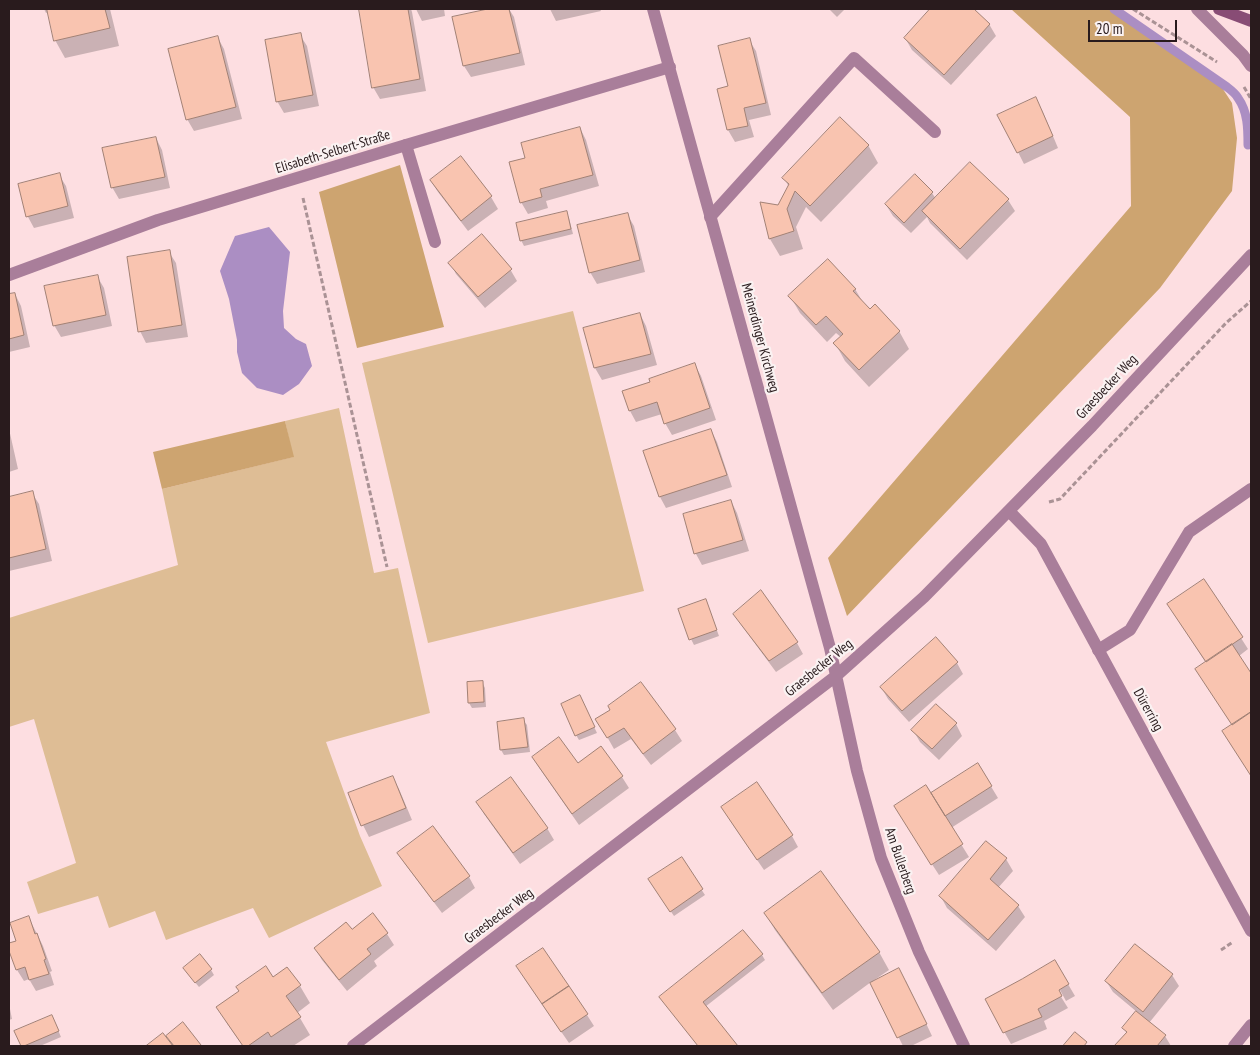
<!DOCTYPE html>
<meta charset="utf-8">
<style>
body{margin:0}
#map{position:relative;width:1260px;height:1055px;overflow:hidden;background:#fddee1;font-family:"PT Sans Narrow",sans-serif}
canvas{display:block}
.frame{position:absolute;inset:0;border:10px solid #291b1d;pointer-events:none}
.scale{position:absolute;left:1088px;top:20px;width:89px;height:22px;box-sizing:border-box;border:2px solid #291b1d;border-top:0;padding-left:6px;font-size:15px;line-height:18px;white-space:nowrap;color:#291b1d;-webkit-text-stroke:4px #faf2f2;paint-order:stroke}
</style>
<div id="map">
<canvas width="1260" height="1055"></canvas>
<div class="frame"></div>
<div class="scale">20 m</div>
</div>
<script>
const g = document.querySelector('canvas').getContext('2d');
g.lineJoin = 'round';
function paint(path, color) {
  g.fillStyle = color;
  g.fill(path, 'evenodd');
}
function stroke(path, color, width, dash) {
  g.strokeStyle = color;
  g.lineWidth = width;
  g.lineCap = dash ? 'butt' : 'round';
  g.setLineDash(dash || []);
  g.stroke(path);
}
function label(font, color, halo, rows, align = 'center') {
  g.font = font + ' "PT Sans Narrow",sans-serif';
  g.lineWidth = 4.5;
  g.setLineDash([]);
  g.textBaseline = 'middle';
  g.strokeStyle = halo;
  g.fillStyle = color;
  for (const [text, x, y, turn = 0] of rows) {
    g.save();
    g.translate(x, y);
    g.rotate((+turn || 0) * Math.PI / 180);
    g.textAlign = isNaN(turn) ? turn : align;
    if (halo) g.strokeText(text, 0, 0);
    g.fillText(text, 0, 0);
    g.restore();
  }
}
paint(new Path2D(`
 M573,311L644,591L428,643L362,363Z
 M339,408L374,573L398,568L430,713L326,742L360,836L382,886L269,938L253,908L166,940L155,911L109,928L98,896L38,914L27,882L76,863L34,719L9,727V618L178,565L162,489L293,457L285,421Z`), '#debd95');
paint(new Path2D(`
 M1011,9H1112L1219,83L1232,103L1237,138L1232,191L1160,288L847,616L828,558L1131,206L1130,117Z
 M400,165L444,327L357,348L319,192Z
 M285,421L294,457L162,489L153,452Z`), '#cda470');
paint(new Path2D(`
 M269,227L290,252L283,311L284,328L296,339L306,344L312,366L299,384L283,395L257,388L242,373L237,352V340L229,299L220,271L235,236Z`), '#ab8ec3');
paint(new Path2D(`
 M44,9H110L119,46L65,58L55,40L49,12L46,13Z
 M360,9H411L412,12L426,91L380,99L373,87Z
 M416,9H444L445,16L422,21Z
 M493,9H509L514,17L525,65L471,77L464,66L453,18Z
 M550,9H600L601,11L556,21Z
 M829,9H845L837,17Z
 M932,9H972L989,24L996,36L951,85L912,50L905,38Z
 M300,35L307,46L319,106L284,113L277,101Z
 M218,38L224,49L242,119L194,131L187,119Z
 M749,40L756,51L771,115L749,120L754,137L735,142L728,130L719,90L729,87Z
 M1042,110L1058,148L1024,164L1018,152Z
 M580,128L586,140L599,186L546,201L548,208L528,214L521,202L527,159Z
 M156,138L162,150L170,188L119,199L112,187Z
 M868,145L878,163L821,222L806,207L796,227L803,249L780,256L770,239L761,204L779,206L789,187L784,178Z
 M461,158L491,197L498,209L468,231L438,192L431,181Z
 M59,175L66,186L74,218L34,228L28,217Z
 M915,175L932,193L936,199L1008,200L1015,211L967,260L930,223L927,217L911,233L893,216L886,205Z
 M566,212L569,218L573,234L524,246L521,240Z
 M627,214L634,226L645,272L597,284L590,272Z
 M169,252L176,263L188,337L146,343L140,331Z
 M450,263L510,269L517,281L485,308L456,274Z
 M97,276L104,288L112,326L61,337L54,325Z
 M855,289L864,304L899,331L909,349L869,387L845,361L835,343L841,337L836,333L827,342L800,313L790,296Z
 M15,294L21,306L30,347L9,352V296Z
 M640,314L646,326L657,365L602,380L595,368L585,329Z
 M695,365L701,376L716,420L672,435L665,423L662,414L636,422L630,411L651,383Z
 M9,429L18,469L9,472Z
 M711,430L717,442L732,487L666,508L660,497L645,452Z
 M32,493L39,504L52,561L9,571V498Z
 M731,501L737,513L749,551L702,565L696,554L685,515Z
 M1204,580L1248,649L1239,656L1251,675V776L1223,732L1233,725L1206,663L1175,615Z
 M708,606L719,636L694,645L691,639L680,610Z
 M735,615L797,643L803,654L776,672L742,626Z
 M957,663L963,674L909,722L888,699L881,687Z
 M482,682L485,688L486,707L472,708L469,703Z
 M640,683L675,730L682,741L651,765L631,739L614,749L597,719L611,710Z
 M582,702L597,733L579,740L576,735Z
 M523,720L527,725L530,752L504,755L501,750L498,723Z
 M956,724L962,736L939,760L920,742L913,730Z
 M601,748L622,777L629,788L579,825L540,769L533,758L578,765Z
 M978,765L998,798L951,828L969,857L939,875L902,818L931,795Z
 M392,777L399,789L412,820L369,837L363,825Z
 M478,802L547,828L554,840L520,864L484,814Z
 M729,819L792,836L798,847L764,870Z
 M399,853L469,877L475,888L442,913L405,864Z
 M681,859L705,895L674,916L653,885Z
 M1006,859L1013,871L998,888L1018,906L1025,917L996,951L947,908L941,897Z
 M765,913L879,952L889,970L873,981L874,982L906,981L932,1036L911,1046H903L871,982L833,1010L775,930Z
 M373,914L387,934L394,945L374,961L377,966L347,991L322,960L315,948L351,931Z
 M29,918L43,946L52,971L50,972L54,985L36,991L29,979L24,981L17,970L9,948V945L17,942Z
 M762,955L765,960L705,1007L736,1046H698L664,1002Z
 M1055,962L1075,996L1066,1001L1060,990L1058,992L1068,1008L1044,1021L1047,1029L1011,1044L986,999Z
 M211,970L214,975L199,987L188,974Z
 M1172,975L1179,986L1149,1023L1165,1036L1171,1046H1116L1127,1034L1124,1028L1137,1012L1113,992L1106,981Z
 M524,978L587,1015L594,1026L569,1043Z
 M273,979L300,986L310,1003L297,1013L310,1035L293,1046H243L228,1025L218,1008Z
 M9,1004L12,1019L9,1020Z
 M52,1016L61,1037L40,1046H22L16,1032Z
 M183,1024L200,1046H148L163,1035L170,1044L171,1043L167,1036Z`), '#0003');
stroke(new Path2D(`
 M1114,9L1227,87C1231,90 1236,94 1238,98C1248,112 1248,129 1248,145`), '#ab8ec3', 9);
const building = new Path2D(`
 M47,9H105L110,28L54,41Z
 M359,9H408L420,79L372,88Z
 M488,9H509L520,53L463,66L452,17Z
 M930,9H974L990,24L944,75L904,38Z
 M301,33L313,95L276,102L265,40Z
 M218,36L236,107L186,120L168,49Z
 M750,38L766,103L744,108L748,126L727,130L717,89L728,86L718,46Z
 M1036,97L1053,136L1017,153L997,115Z
 M840,117L869,145L810,206L795,191L787,209L794,231L769,239L760,202L778,205L789,184L782,178Z
 M580,127L593,175L540,189L542,197L520,203L509,162L525,158L521,143Z
 M156,137L165,177L111,188L102,148Z
 M461,156L492,196L461,221L430,180Z
 M970,162L1009,199L960,249L922,211Z
 M60,173L68,206L26,217L18,184Z
 M915,174L933,192L904,223L885,204Z
 M567,211L571,229L520,241L516,223Z
 M628,213L640,260L589,273L577,225Z
 M482,234L512,269L478,297L448,263Z
 M170,250L182,325L138,332L127,257Z
 M828,259L856,289L853,291L870,309L875,304L900,331L859,370L833,343L843,334L826,316L816,325L788,296Z
 M98,275L106,315L53,326L44,286Z
 M15,293L24,335L9,339V294Z
 M640,313L651,354L594,368L583,328Z
 M695,363L710,408L664,424L657,402L629,411L622,391L650,382L649,379Z
 M711,429L727,475L659,497L643,451Z
 M33,491L46,549L9,558V497Z
 M731,500L743,540L694,554L683,514Z
 M1204,579L1243,637L1206,662L1167,604Z
 M761,590L798,642L769,661L733,614Z
 M706,599L717,630L689,640L678,609Z
 M936,637L958,662L902,711L880,687Z
 M1232,644L1251,673V712L1232,725L1195,669Z
 M483,681L484,702L468,703L467,682Z
 M641,682L676,729L643,754L624,728L607,738L595,719L610,710L608,706Z
 M580,695L595,727L575,736L561,704Z
 M936,704L957,723L932,749L911,730Z
 M1251,712V776L1222,731Z
 M524,718L528,747L500,750L497,722Z
 M559,737L578,763L601,746L623,776L572,814L532,757Z
 M978,763L992,786L945,816L931,793Z
 M393,776L406,808L361,826L348,793Z
 M511,777L548,828L513,853L476,802Z
 M757,782L793,835L757,860L721,807Z
 M926,785L963,844L931,865L894,806Z
 M433,826L470,876L434,902L397,853Z
 M986,841L1007,858L990,879L1019,905L988,940L939,896Z
 M682,857L703,889L670,912L648,879Z
 M821,871L880,952L822,993L764,913Z
 M373,913L388,933L367,949L371,954L339,980L314,948L346,922L352,929Z
 M29,916L35,934L37,933L46,959L44,960L49,974L29,980L25,967L16,970L9,951V943L16,941L10,923Z
 M743,930L763,954L703,1002L738,1046H698L659,997Z
 M1135,944L1173,974L1143,1012L1105,981Z
 M543,948L569,986L542,1004L516,966Z
 M200,954L212,969L195,983L183,968Z
 M1055,960L1069,984L1059,990L1062,996L1038,1009L1042,1017L1003,1033L985,999L1022,979Z
 M266,966L273,977L287,967L301,985L286,996L301,1017L271,1037L268,1032L248,1046H243L216,1007L239,991L236,987Z
 M899,968L927,1024L897,1038L870,983Z
 M569,986L588,1014L561,1032L542,1004Z
 M1136,1011L1166,1035L1157,1046H1114L1127,1032L1122,1028Z
 M52,1015L59,1031L24,1046H21L14,1031Z
 M183,1022L201,1045L200,1046H174L166,1036Z
 M1075,1032L1087,1042L1084,1046H1063Z
 M163,1033L173,1046H146Z`);
paint(building, '#f9c4b0');
stroke(building, '#a28175', 1);
stroke(new Path2D(`
 M1133,9L1217,62
 M1244,87L1251,99
 M303,198L387,567
 M1049,502L1060,499L1226,323L1251,301
 M1221,950L1233,942`), '#aa9295', 3, [5, 2.5]);
stroke(new Path2D(`
 M406,145L435,242
 M710,217L854,58L935,132
 M1098,650L1130,630L1189,532L1251,489`), '#a97e9a', 12);
stroke(new Path2D(`
 M653,9L830,648L857,771L881,858L919,952L964,1046
 M1197,9L1243,55L1251,66
 M9,275L158,220L406,145L670,67
 M1009,511L1041,544L1251,931
 M353,1046L836,676L924,597L1092,426L1251,255
 M1234,1046L1251,1025`), '#a97e9a', 12);
stroke(new Path2D(`
 M1219,9L1251,21`), '#884c75', 12);
label('14px', '#291b1d', '#faf2f2', [
 ["Elisabeth-Selbert-Straße",333,152,-17],
 ["Meinerdinger Kirchweg",760,338,75],
 ["Graesbecker Weg",1107,387,-47],
 ["Graesbecker Weg",819,668,-39],
 ["Dürerring",1148,710,61],
 ["Am Bullerberg",900,861,71],
 ["Graesbecker Weg",499,916,-37]
]);
</script>
